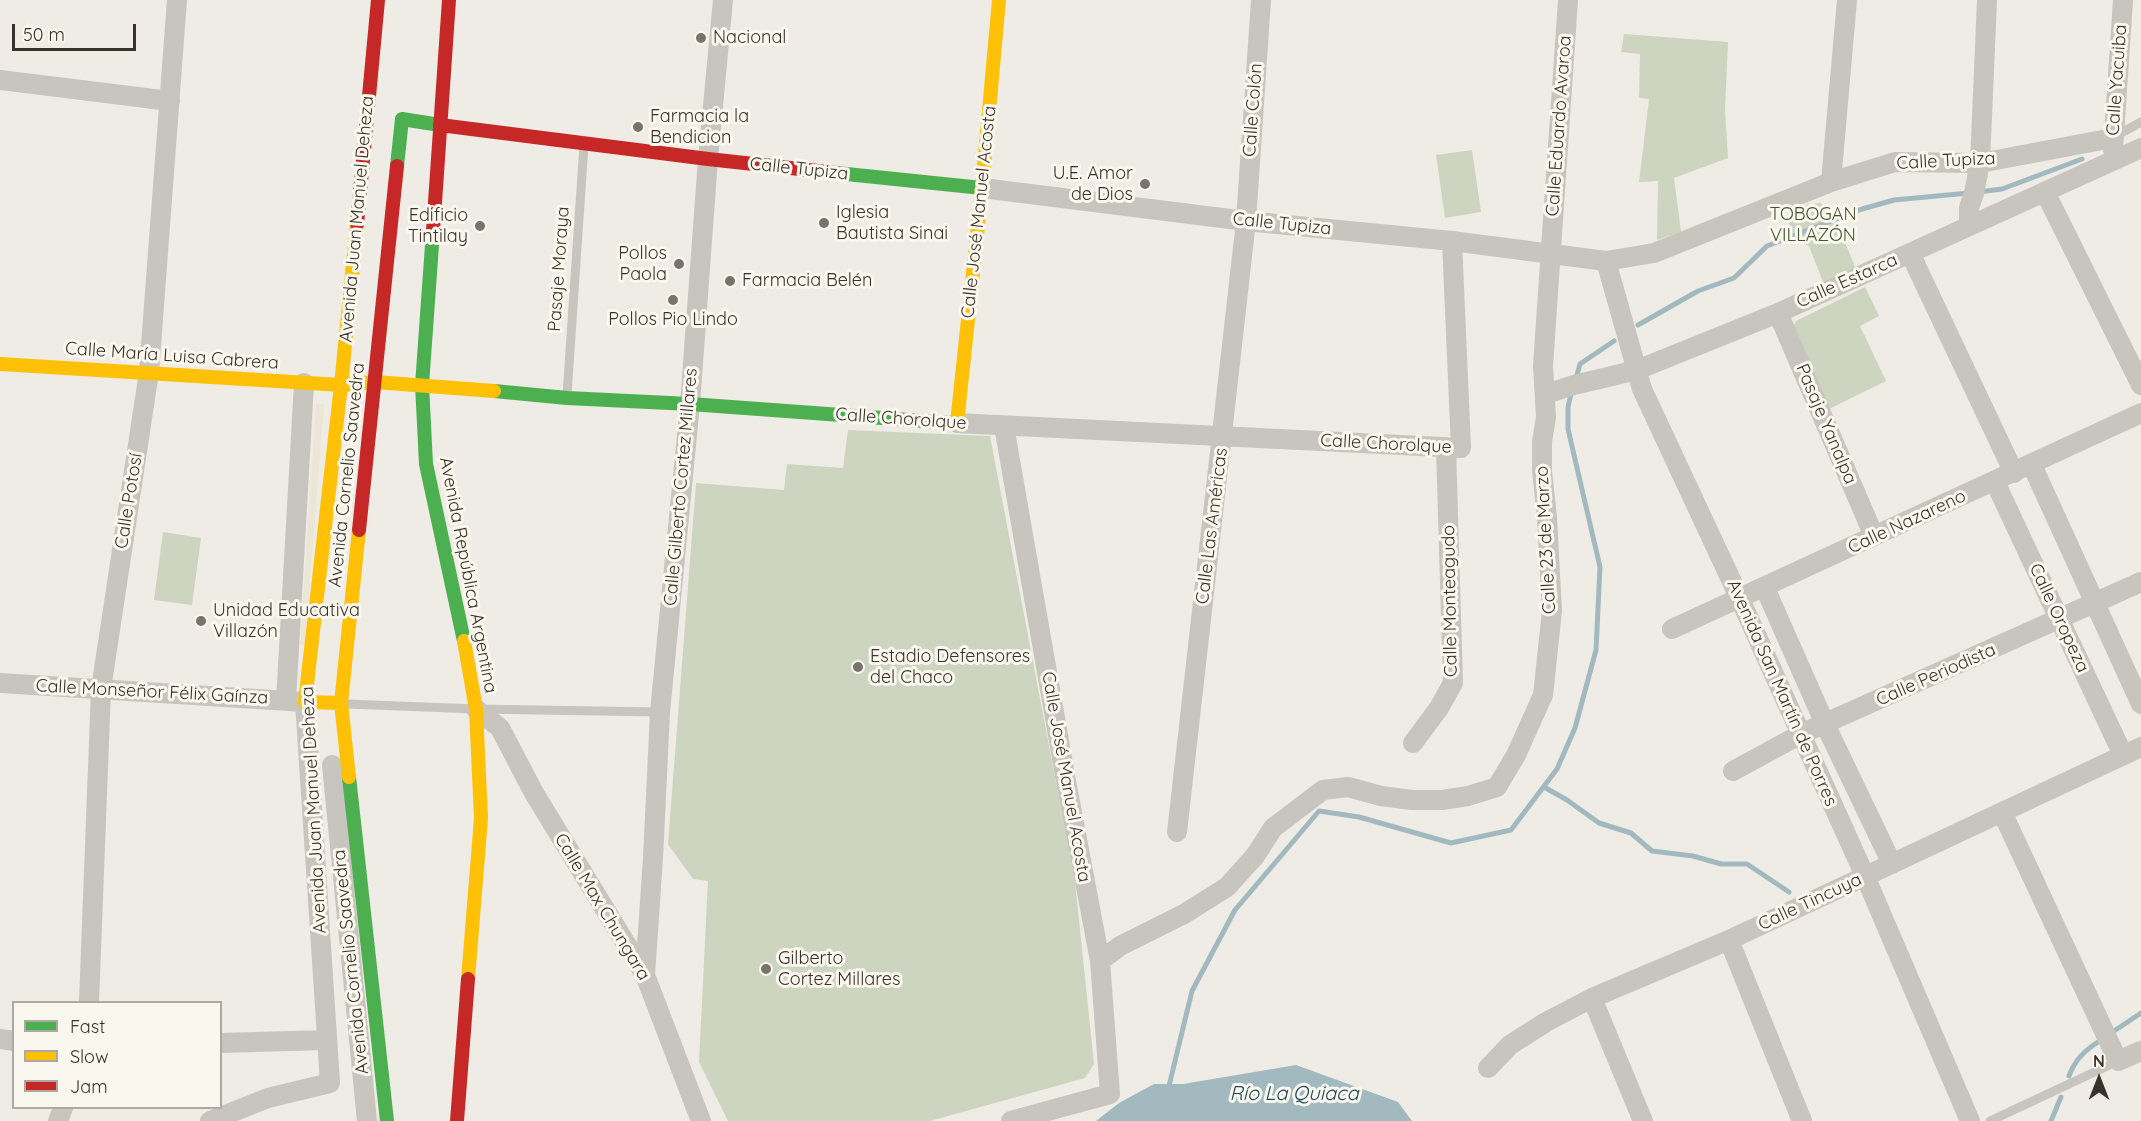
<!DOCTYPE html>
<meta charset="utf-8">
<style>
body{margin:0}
#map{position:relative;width:2141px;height:1121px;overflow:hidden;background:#efece5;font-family:Quicksand,sans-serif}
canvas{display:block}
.legend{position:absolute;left:12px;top:1001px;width:210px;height:108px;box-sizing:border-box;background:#faf7ee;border:2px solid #ada8a0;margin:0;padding:8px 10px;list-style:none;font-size:18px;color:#39322b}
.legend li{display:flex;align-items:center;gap:12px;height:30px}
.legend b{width:30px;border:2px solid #ada8a0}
.north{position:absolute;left:2069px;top:1049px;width:60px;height:60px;-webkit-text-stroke:4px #faf7ee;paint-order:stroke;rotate:0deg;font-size:16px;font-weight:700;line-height:24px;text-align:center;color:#39322b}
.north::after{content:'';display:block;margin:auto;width:21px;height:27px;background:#39322b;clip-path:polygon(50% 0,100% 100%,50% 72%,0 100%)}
.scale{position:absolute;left:12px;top:24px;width:124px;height:27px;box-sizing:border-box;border:3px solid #39322b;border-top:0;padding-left:8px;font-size:18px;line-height:21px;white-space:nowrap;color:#39322b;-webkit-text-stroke:4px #faf7ee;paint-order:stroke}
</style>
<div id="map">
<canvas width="2141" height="1121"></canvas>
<ul class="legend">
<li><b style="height:8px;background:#4caf50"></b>Fast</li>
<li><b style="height:8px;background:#ffc107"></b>Slow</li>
<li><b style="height:8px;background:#c62828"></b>Jam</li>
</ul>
<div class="north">N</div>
<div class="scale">50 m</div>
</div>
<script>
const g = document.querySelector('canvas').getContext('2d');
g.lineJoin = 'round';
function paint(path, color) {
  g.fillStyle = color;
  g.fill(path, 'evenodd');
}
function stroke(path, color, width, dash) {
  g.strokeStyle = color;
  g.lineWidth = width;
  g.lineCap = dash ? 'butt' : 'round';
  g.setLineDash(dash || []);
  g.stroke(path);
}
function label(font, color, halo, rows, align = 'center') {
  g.font = font + ' Quicksand,sans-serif';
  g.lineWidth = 6;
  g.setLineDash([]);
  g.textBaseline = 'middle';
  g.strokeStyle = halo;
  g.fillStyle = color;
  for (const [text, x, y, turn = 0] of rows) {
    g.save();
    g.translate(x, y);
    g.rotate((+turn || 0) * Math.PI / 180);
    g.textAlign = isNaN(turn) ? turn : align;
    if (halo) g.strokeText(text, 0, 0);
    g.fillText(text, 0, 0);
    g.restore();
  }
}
paint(new Path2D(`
 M1624,34L1728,42L1725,110L1728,158L1674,178L1681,232L1657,240L1658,181L1639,182L1649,99L1639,98L1640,54L1621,52Z
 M1472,150L1481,212L1445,218L1436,155Z
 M1820,203L1832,210L1855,267L1823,282L1809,246L1795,240L1786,217L1803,205Z
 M1865,287L1879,316L1860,326L1886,381L1829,409L1792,331L1796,321Z
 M848,430L990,436L1075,882L1094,1064L1085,1078L930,1121H728L699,1062L708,881L693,879L668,844L696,483L784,490L787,464L843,468Z
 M163,532L201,538L192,605L154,600Z`), '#cdd5c0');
paint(new Path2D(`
 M316,403L324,405L305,644L300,645Z`), '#ece6d6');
paint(new Path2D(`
 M1296,1065L1398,1102L1412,1121H1096L1119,1103L1154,1084H1183Z`), '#a2babf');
stroke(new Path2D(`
 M1978,192L2002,189L2082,159
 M1638,325L1698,291L1734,278L1767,246L1862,209L1894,200L1969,193
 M1577,375L1580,364L1614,341
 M1544,787L1567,800L1599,823L1631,833L1652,851L1693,856L1721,864H1747L1789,892
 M2114,1031L2141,1013
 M2069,1076C2075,1060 2084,1051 2098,1042
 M1168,1090L1192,991L1235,910L1319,811L1359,817L1451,843L1511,830L1557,769L1575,728L1596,650L1600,567L1568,429V407L1571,394
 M2051,1121L2061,1097`), '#a2babf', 5);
stroke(new Path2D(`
 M2114,137L2141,122
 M567,395L584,145
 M347,704L476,709L660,712
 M1990,1121L2118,1061`), '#c8c4be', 9);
stroke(new Path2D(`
 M0,80L170,101
 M2113,150L2123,0
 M1831,182L1847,0
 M982,188L1246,221L1452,241L1606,261L1654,253L1831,182L1895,162L1980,163L2113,138
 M2045,192L2141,385
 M1969,226V208L1974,193L1980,163L1987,0
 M1910,253L2014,473
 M1606,261L1642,389L1740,599L1865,876L1970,1121
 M1778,313L1874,536
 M1546,394L1574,385L1637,370L1778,313L2141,148
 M957,423L1461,448L1452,241
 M1004,426L1066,781L1100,961L1110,1094L1011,1121
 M2032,465L2141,704
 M1995,482L2123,755
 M1765,588L1825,724L1892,864
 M1672,629L2141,413
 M0,683L305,702L330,1083L268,1098L210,1121
 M286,701L304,383
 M476,709L500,728L534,793L645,975L701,1121
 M1413,743L1439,708L1453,683L1446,447
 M332,765L367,1121
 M1733,771L1801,734L2141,582
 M2002,812L2118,1061L2141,1051
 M1177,832L1246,221L1261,0
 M1729,940L1802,1121
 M1100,961L1120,946L1184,914L1227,887L1255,856L1273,828L1323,790L1348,787L1381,796L1412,800H1442L1468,796L1497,787L1516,755L1543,695L1552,611L1547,517L1542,471V442L1546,417L1543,366L1568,0
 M645,975L653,858L660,712L690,404L708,159L723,0
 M1592,998L1643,1121
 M89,1002L101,689L149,372L177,0
 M0,1039L14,1041
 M220,1043L326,1040
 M1488,1068L1510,1045L1546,1022L1592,998L1729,940L2141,747
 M58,1121L63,1108`), '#c8c4be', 20);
stroke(new Path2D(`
 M397,166L402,119L440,125
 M827,172L982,188
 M433,231L422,385L426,464L464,641
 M494,391L567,398L690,404L951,423
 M349,777L387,1121`), '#4caf50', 14);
stroke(new Path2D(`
 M0,364L341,385L375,382L494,391
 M951,423H957L982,188L999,0
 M464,641L476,709L481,818L468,979
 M341,703L305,702L341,385L357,224
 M349,777L341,703L359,530`), '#ffc107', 14);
stroke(new Path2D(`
 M440,125L708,159L827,172
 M357,224L378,0
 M433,231L449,0
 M359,530L397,166
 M457,1121L468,979`), '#c62828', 14);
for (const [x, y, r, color] of [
 [701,38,6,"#79736c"],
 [638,127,6,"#79736c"],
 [1145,184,6,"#79736c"],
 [824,223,6,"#79736c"],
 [480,226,6,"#79736c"],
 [679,264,6,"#79736c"],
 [730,281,6,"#79736c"],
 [673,300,6,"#79736c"],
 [201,621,6,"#79736c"],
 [858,667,6,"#79736c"],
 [766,969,6,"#79736c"]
]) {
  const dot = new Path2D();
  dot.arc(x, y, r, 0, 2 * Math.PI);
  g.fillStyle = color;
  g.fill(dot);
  stroke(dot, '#faf7ee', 2);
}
label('18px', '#39322b', '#faf7ee', [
 ["Nacional",713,38],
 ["Farmacia la",650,117],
 ["Bendicion",650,138],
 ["U.E. Amor",1133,174,"right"],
 ["de Dios",1133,195,"right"],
 ["Iglesia",836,213],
 ["Bautista Sinai",836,234],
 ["Edificio",468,216,"right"],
 ["Tintilay",468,237,"right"],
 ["Pollos",667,254,"right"],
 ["Paola",667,275,"right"],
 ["Farmacia Belén",742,281],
 ["Pollos Pio Lindo",673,320,"center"],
 ["Unidad Educativa",213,611],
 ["Villazón",213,632],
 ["Estadio Defensores",870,657],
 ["del Chaco",870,678],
 ["Gilberto",778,959],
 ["Cortez Millares",778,980]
], 'left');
label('18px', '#39322b', '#faf7ee', [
 ["Calle Yacuiba",2117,80,-86],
 ["Calle Colón",1253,110,-86],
 ["Calle Eduardo Avaroa",1559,126,-86],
 ["Calle Tupiza",1946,161,-3],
 ["Calle Tupiza",799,169,6],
 ["Calle José Manuel Acosta",979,212,-84],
 ["Avenida Juan Manuel Deheza",357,219,-85],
 ["Calle Tupiza",1282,224,6],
 ["Pasaje Moraya",559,269,-86],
 ["Calle Estarca",1847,281,-24],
 ["Calle María Luisa Cabrera",172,356,4],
 ["Calle Chorolque",901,419,4],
 ["Pasaje Yanalpa",1826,424,67],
 ["Calle Chorolque",1386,444,3],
 ["Avenida Cornelio Saavedra",347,475,-84],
 ["Calle Gilberto Cortez Millares",681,487,-85],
 ["Calle Potosí",129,501,-81],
 ["Calle Nazareno",1907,522,-25],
 ["Calle Las Américas",1212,526,-83],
 ["Calle 23 de Marzo",1546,540,-93],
 ["Avenida República Argentina",468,575,79],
 ["Calle Monteagudo",1450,601,-91],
 ["Calle Oropeza",2059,618,65],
 ["Calle Periodista",1936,675,-24],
 ["Calle Monseñor Félix Gaínza",152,692,3],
 ["Avenida San Martín de Porres",1782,693,66],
 ["Calle José Manuel Acosta",1066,777,80],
 ["Avenida Juan Manuel Deheza",314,810,-93],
 ["Calle Tincuya",1810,902,-25],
 ["Calle Max Chungara",602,907,59],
 ["Avenida Cornelio Saavedra",351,962,-96]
]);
label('18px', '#425730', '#faf7ee', [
 ["TOBOGAN",1813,215],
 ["VILLAZÓN",1813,236]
]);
label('italic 20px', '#224c5a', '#faf7ee', [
 ["Río La Quiaca",1294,1094]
]);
</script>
